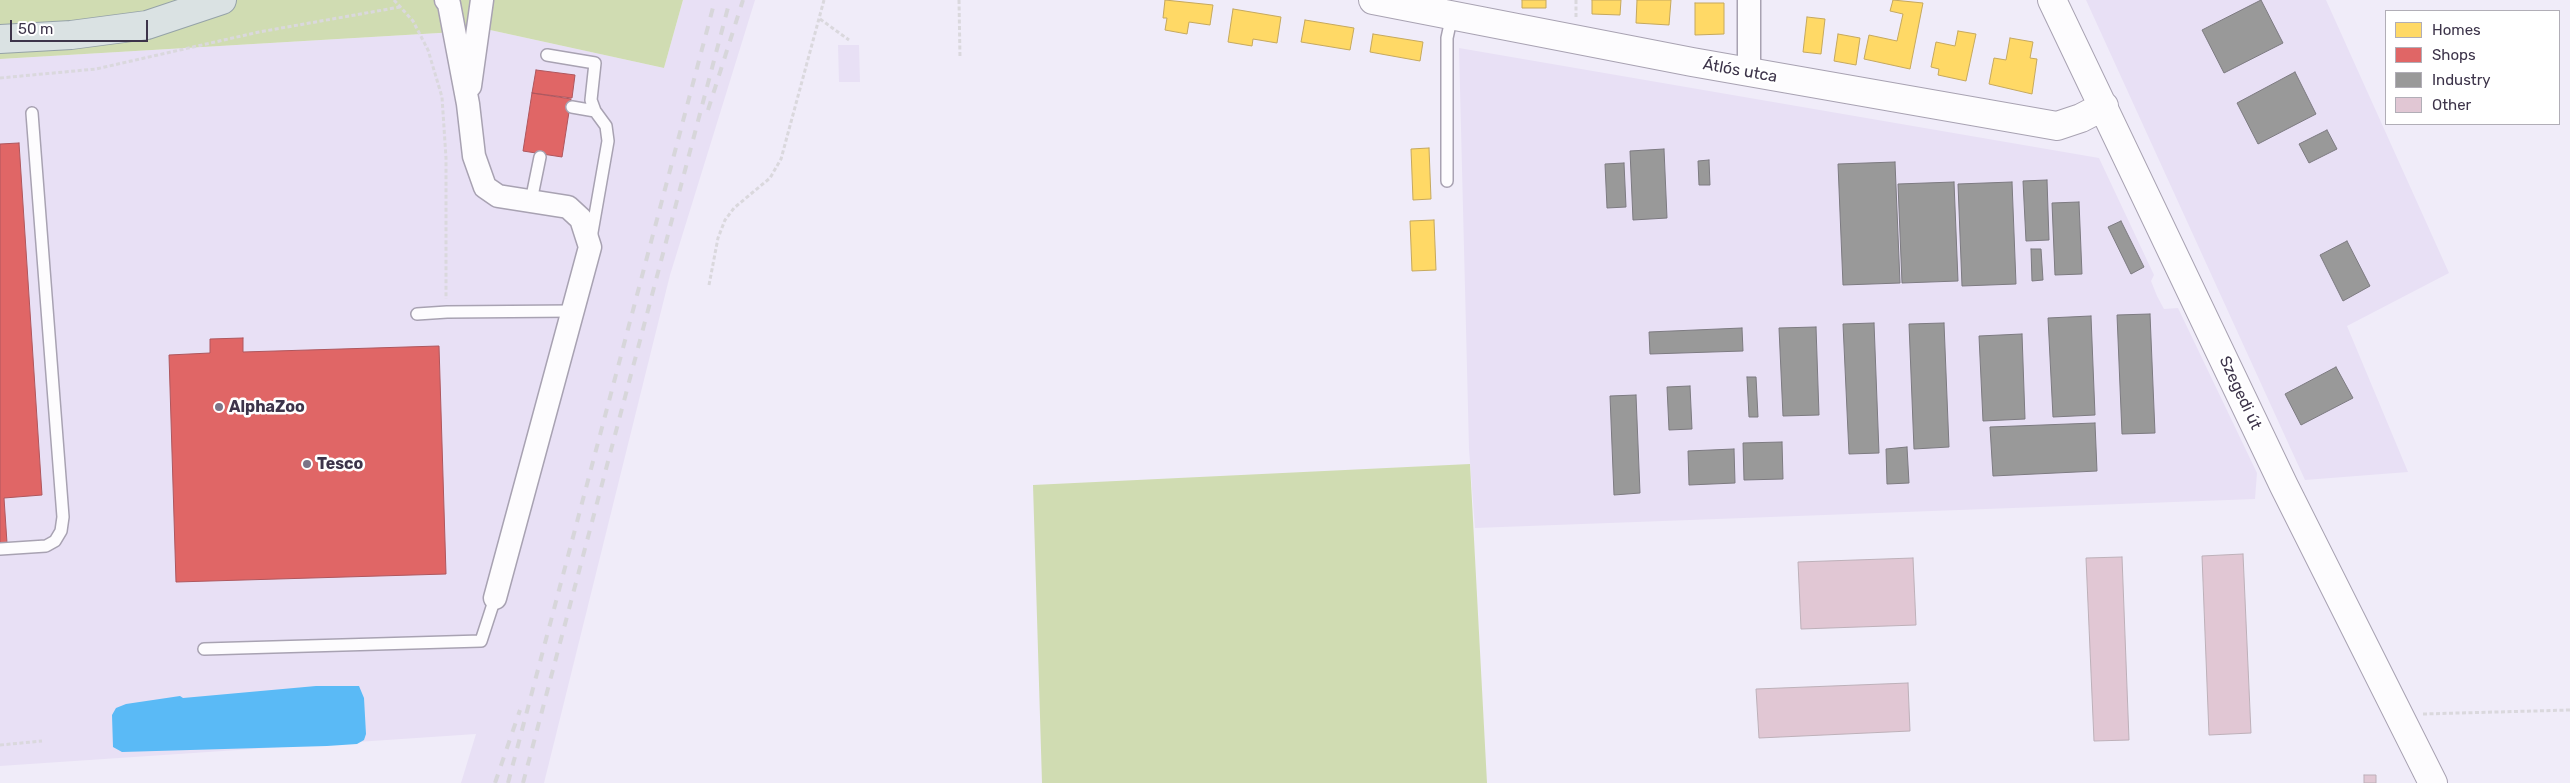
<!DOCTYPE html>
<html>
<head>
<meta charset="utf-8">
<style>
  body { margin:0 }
  #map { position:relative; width:2570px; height:783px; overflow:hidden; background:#f0ecf9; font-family:Rubik,sans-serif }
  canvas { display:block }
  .legend { position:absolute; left:2385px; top:10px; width:175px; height:115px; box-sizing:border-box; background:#fff; border:1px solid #b1aeb7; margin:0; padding:6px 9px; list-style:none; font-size:15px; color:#3d344a }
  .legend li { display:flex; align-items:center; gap:10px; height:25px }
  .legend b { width:25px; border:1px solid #b1aeb7 }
  .scale { position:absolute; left:10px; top:20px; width:138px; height:22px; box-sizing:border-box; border:2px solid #3d344a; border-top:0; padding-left:6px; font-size:15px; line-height:18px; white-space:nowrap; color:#3d344a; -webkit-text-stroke:4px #fff; paint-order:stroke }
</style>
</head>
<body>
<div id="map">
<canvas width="2570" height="783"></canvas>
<ul class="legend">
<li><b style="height:14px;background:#ffd966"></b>Homes</li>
<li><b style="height:14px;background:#e06666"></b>Shops</li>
<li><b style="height:14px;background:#999"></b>Industry</li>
<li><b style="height:14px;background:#e1c7d4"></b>Other</li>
</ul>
<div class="scale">50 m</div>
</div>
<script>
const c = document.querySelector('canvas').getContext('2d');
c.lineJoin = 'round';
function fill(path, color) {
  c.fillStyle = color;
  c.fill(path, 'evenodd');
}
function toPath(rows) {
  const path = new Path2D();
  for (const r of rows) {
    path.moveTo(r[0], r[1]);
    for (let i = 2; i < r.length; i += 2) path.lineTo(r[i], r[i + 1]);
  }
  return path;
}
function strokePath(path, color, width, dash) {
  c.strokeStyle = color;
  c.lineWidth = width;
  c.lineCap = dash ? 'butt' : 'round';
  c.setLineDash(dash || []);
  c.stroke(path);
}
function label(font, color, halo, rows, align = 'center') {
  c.font = font + ' Rubik,sans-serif';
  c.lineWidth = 5;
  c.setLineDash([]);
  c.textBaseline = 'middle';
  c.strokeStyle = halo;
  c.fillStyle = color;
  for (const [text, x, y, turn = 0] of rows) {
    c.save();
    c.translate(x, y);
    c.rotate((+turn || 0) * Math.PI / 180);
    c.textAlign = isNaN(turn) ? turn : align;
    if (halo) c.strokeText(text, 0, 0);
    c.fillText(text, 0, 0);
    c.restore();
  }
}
const built = toPath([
  [683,0,755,0,670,275,544,783,461,783,476,734,0,766,0,59,490,30,664,68],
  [2086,0,2326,0,2449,273,2347,326,2408,472,2305,480],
  [838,45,859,45,860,82,839,82],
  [1459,48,2099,158,2154,275,2151,281,2157,296,2164,309,2178,308,2257,473,2255,499,1475,528,1469,449]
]);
const green = toPath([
  [0,0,683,0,664,68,490,30,0,59],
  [1470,464,1487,783,1042,783,1033,485]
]);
const water = toPath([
  [316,686,359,686,364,698,366,734,364,740,357,744,327,746,122,752,113,747,112,715,116,708,126,704,180,696,183,698]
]);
const homes = toPath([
  [1165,0,1213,5,1210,25,1189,22,1187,34,1165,30,1167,18,1163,18,1165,0],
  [1522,0,1546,0,1546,8,1522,8,1522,0],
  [1592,0,1621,0,1620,15,1592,14,1592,0],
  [1637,0,1671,0,1669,25,1636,23,1637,0],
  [1893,0,1923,3,1910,69,1864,59,1869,35,1897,41,1903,14,1890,11,1893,0],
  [1695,3,1724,3,1724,34,1695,35,1695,3],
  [1233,9,1281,17,1277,43,1253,39,1252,46,1228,42,1233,9],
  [1807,17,1825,19,1821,54,1803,52,1807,17],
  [1305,20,1354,28,1350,50,1301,42,1305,20],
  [1958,31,1976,34,1966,81,1938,75,1939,69,1931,67,1936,42,1955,46,1958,31],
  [1373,34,1423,42,1420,61,1370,52,1373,34],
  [1838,34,1860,38,1856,65,1834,61,1838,34],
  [2010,38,2033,42,2030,58,2037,59,2032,94,1989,84,1994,58,2006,60,2010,38],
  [1429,148,1431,199,1413,200,1411,149,1429,148],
  [1434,220,1436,270,1412,271,1410,221,1434,220]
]);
const shops = toPath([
  [536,70,575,75,572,98,532,93,536,70],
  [532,93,571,99,562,157,523,151,532,93],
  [19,143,42,495,4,498,7,543,0,543,0,144,19,143],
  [243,338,243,352,439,346,446,574,176,582,169,355,210,353,210,339,243,338]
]);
const industry = toPath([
  [2261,0,2283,43,2224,73,2202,30,2261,0],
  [2295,72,2316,114,2258,144,2237,103,2295,72],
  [2327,130,2337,149,2309,163,2299,144,2327,130],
  [1664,149,1667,218,1633,220,1630,151,1664,149],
  [1709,160,1710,185,1699,185,1698,161,1709,160],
  [1895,162,1900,283,1843,285,1838,164,1895,162],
  [1624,163,1626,207,1607,208,1605,164,1624,163],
  [2047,180,2049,240,2026,241,2023,181,2047,180],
  [1954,182,1958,281,1902,283,1898,184,1954,182],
  [2012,182,2016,284,1962,286,1958,184,2012,182],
  [2079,202,2082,274,2055,275,2052,203,2079,202],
  [2121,221,2144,267,2131,274,2108,227,2121,221],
  [2347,241,2370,286,2343,301,2320,255,2347,241],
  [2031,249,2041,249,2043,280,2032,281,2031,249],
  [2150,314,2155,433,2122,434,2117,315,2150,314],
  [2091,316,2095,415,2053,417,2048,318,2091,316],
  [1874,323,1879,453,1849,454,1843,324,1874,323],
  [1944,323,1949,447,1914,449,1909,324,1944,323],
  [1816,327,1819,415,1783,416,1779,328,1816,327],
  [1742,328,1743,351,1650,354,1649,332,1742,328],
  [2022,334,2025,419,1983,421,1979,336,2022,334],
  [2336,367,2353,398,2301,425,2285,394,2336,367],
  [1747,377,1756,377,1758,417,1749,417,1747,377],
  [1690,386,1692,429,1669,430,1667,387,1690,386],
  [1636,395,1640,493,1614,495,1610,396,1636,395],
  [2095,423,2097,471,1993,476,1990,427,2095,423],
  [1782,442,1783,479,1744,480,1743,443,1782,442],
  [1907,447,1909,483,1887,484,1886,449,1907,447],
  [1734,449,1735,483,1689,485,1688,451,1734,449]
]);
const building = toPath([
  [2243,554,2251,733,2209,735,2202,556,2243,554],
  [2122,557,2129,740,2094,741,2086,558,2122,557],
  [1913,558,1916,625,1801,629,1798,562,1913,558],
  [1908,683,1910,731,1759,738,1756,689,1908,683],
  [2364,775,2376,775,2376,783,2364,783,2364,775]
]);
const path = toPath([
  [394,0,413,21,428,50,442,97,446,158,446,299],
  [959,0,960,58],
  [1576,17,1576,0],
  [820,19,849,40],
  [0,78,96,69,259,32,400,7],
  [709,285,718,238,725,220,734,208,770,178,781,159,824,0],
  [2423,714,2570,710],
  [0,745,42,741]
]);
const lane = toPath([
  [547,55,595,63,591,100,595,111,606,126,608,141,591,238],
  [572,107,595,111],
  [1447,181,1447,38,1452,15],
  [531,201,540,157],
  [417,314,447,312,574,311],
  [0,549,46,546,55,541,61,531,63,517,32,113],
  [204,649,481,641,495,598]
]);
const street = toPath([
  [446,0,449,4,468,104,474,156,485,187,498,196,568,207,581,219,590,247,495,598],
  [1749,0,1749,73],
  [470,86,482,0]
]);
const secondary = toPath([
  [1373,0,1692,62,2057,126,2081,118,2104,106],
  [2052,0,2284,486,2433,783]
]);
const primary = toPath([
  [0,39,71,35,147,25,222,0]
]);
const rail = toPath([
  [708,110,743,0],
  [495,783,520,710],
  [508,783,715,0],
  [523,783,730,0]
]);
const markers = [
  [219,407,5,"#7c7487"],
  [307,464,5,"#7c7487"]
];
const streetNames = [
  ["Átlós utca",1740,71,10],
  ["Szegedi út",2240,393,65]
];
const poiNames = [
  ["AlphaZoo",229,407],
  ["Tesco",317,464]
];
fill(built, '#e8e0f5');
fill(green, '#d0dcb2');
fill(water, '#5abaf6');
fill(homes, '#ffd966');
strokePath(homes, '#c5a85e', 1);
fill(shops, '#e06666');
strokePath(shops, '#af575e', 1);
fill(industry, '#999');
strokePath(industry, '#7d7b81', 1);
fill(building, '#e1c7d4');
strokePath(building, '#bdb0b9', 1);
strokePath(lane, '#a8a2b2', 14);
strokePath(street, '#a8a2b2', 25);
strokePath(secondary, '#a8a2b2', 30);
strokePath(primary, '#95a2a8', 30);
strokePath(path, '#dad8dd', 3, [4, 2.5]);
strokePath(lane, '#fdfcfe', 11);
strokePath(street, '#fdfcfe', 22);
strokePath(secondary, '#fdfcfe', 28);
strokePath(primary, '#dae2e3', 28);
strokePath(rail, '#d7d6da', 4, [9, 9]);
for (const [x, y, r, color] of markers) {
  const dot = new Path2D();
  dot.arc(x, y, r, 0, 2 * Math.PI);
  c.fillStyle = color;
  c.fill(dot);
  strokePath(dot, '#fff', 2);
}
label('16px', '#3d344a', '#fff', streetNames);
label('bold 16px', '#3d344a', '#fff', poiNames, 'left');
</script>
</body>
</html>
